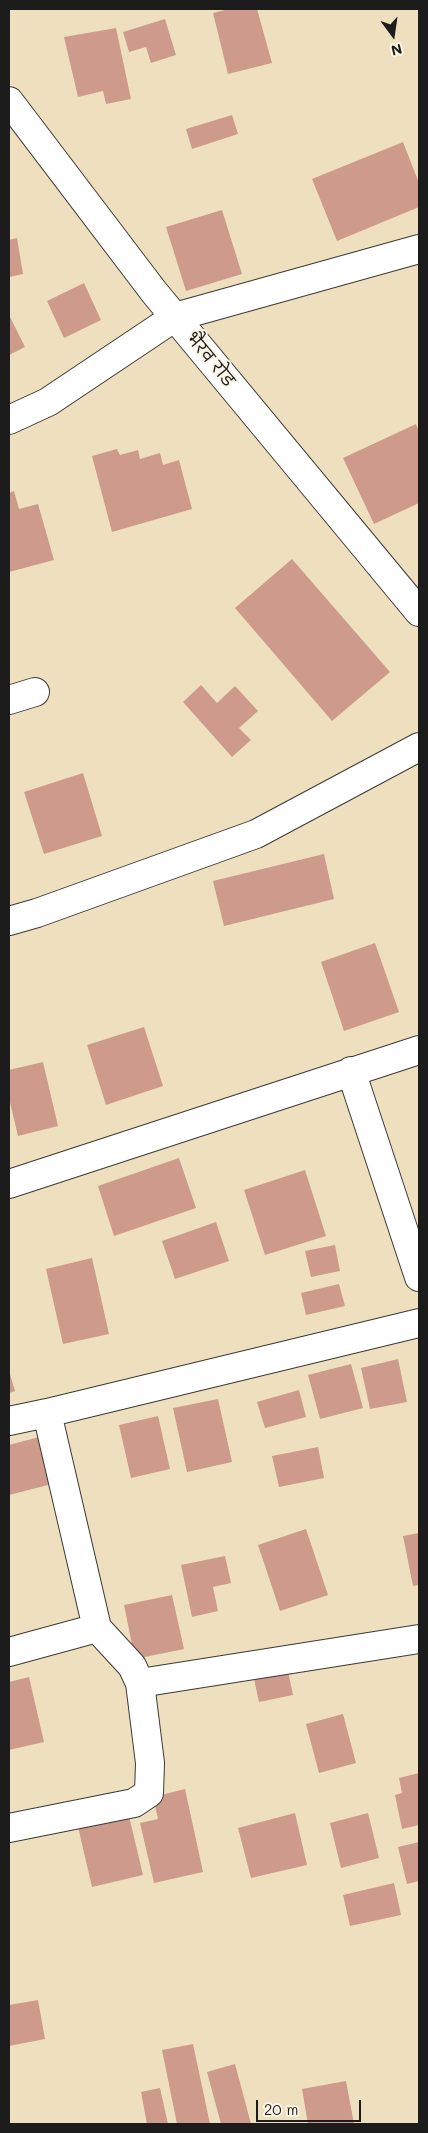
<!DOCTYPE html>
<html>
<head>
<meta charset="utf-8">
<style>
  body { margin:0 }
  #map { position:relative; width:428px; height:2133px; overflow:hidden; background:#eee0bf; font-family:Mali,sans-serif }
  canvas { display:block }
  .frame { position:absolute; inset:0; border:10px solid #1c1c1c; pointer-events:none }
  .north { position:absolute; left:368px; top:10px; width:50px; height:50px; -webkit-text-stroke:4px #fcf5e5; paint-order:stroke; rotate:166deg; font-size:14px; font-weight:700; line-height:20px; text-align:center; color:#1c1c1c }
  .north::after { content:''; display:block; margin:auto; width:18px; height:22px; background:#1c1c1c; clip-path:polygon(50% 0,100% 100%,50% 72%,0 100%) }
  .scale { position:absolute; left:256px; top:2100px; width:105px; height:22px; box-sizing:border-box; border:2px solid #1c1c1c; border-top:0; padding-left:6px; font-size:15px; line-height:18px; white-space:nowrap; color:#1c1c1c; -webkit-text-stroke:4px #fcf5e5; paint-order:stroke }
</style>
</head>
<body>
<div id="map">
<canvas width="428" height="2133"></canvas>
<div class="frame"></div>
<div class="north">N</div>
<div class="scale">20 m</div>
</div>
<script>
const c = document.querySelector('canvas').getContext('2d');
c.lineJoin = 'round';
function fill(path, color) {
  c.fillStyle = color;
  c.fill(path, 'evenodd');
}
function toPath(rows) {
  const path = new Path2D();
  for (const r of rows) {
    path.moveTo(r[0], r[1]);
    for (let i = 2; i < r.length; i += 2) path.lineTo(r[i], r[i + 1]);
  }
  return path;
}
function strokePath(path, color, width, dash) {
  c.strokeStyle = color;
  c.lineWidth = width;
  c.lineCap = dash ? 'butt' : 'round';
  c.setLineDash(dash || []);
  c.stroke(path);
}
function label(font, color, halo, rows, align = 'center') {
  c.font = font + ' Mali,"Playpen Sans Deva",sans-serif';
  c.lineWidth = 4;
  c.setLineDash([]);
  c.textBaseline = 'middle';
  c.strokeStyle = halo;
  c.fillStyle = color;
  for (const [text, x, y, turn = 0] of rows) {
    c.save();
    c.translate(x, y);
    c.rotate((+turn || 0) * Math.PI / 180);
    c.textAlign = isNaN(turn) ? turn : align;
    if (halo) c.strokeText(text, 0, 0);
    c.fillText(text, 0, 0);
    c.restore();
  }
}
const building = toPath([
  [229,9,257,9,272,63,228,74,213,13],
  [165,19,176,55,151,63,146,47,129,52,123,32],
  [116,28,131,99,106,104,103,91,78,97,64,37],
  [232,115,238,134,192,149,186,129],
  [403,142,419,183,419,207,337,241,312,179],
  [222,210,242,274,186,291,166,227],
  [17,238,23,274,9,277,9,240],
  [84,283,101,320,64,338,47,301],
  [9,315,25,347,9,355],
  [416,424,419,432,419,503,374,524,343,458],
  [117,449,120,455,138,450,140,459,160,453,163,465,179,460,192,509,112,532,92,456],
  [14,491,19,509,38,504,54,560,9,572,9,493],
  [292,559,390,672,332,721,235,608],
  [201,685,217,703,235,686,258,711,239,728,251,740,232,757,183,702],
  [83,773,102,836,44,854,24,792],
  [324,854,334,899,224,926,213,881],
  [375,943,399,1012,344,1031,321,962],
  [144,1027,163,1086,106,1105,87,1045],
  [43,1062,58,1126,18,1136,9,1098,9,1070],
  [179,1158,196,1208,114,1236,98,1186],
  [305,1170,326,1236,265,1255,244,1190],
  [216,1222,229,1261,175,1279,162,1241],
  [335,1245,340,1271,311,1277,305,1251],
  [92,1258,109,1334,63,1344,46,1269],
  [339,1284,345,1306,306,1315,301,1293],
  [398,1359,407,1402,370,1409,361,1368],
  [351,1364,363,1408,320,1419,308,1375],
  [9,1371,15,1391,9,1393],
  [299,1390,306,1417,265,1428,257,1402],
  [218,1399,232,1462,187,1472,173,1408],
  [158,1416,170,1469,131,1478,119,1425],
  [39,1437,52,1484,9,1495,9,1445],
  [318,1447,324,1478,279,1487,272,1456],
  [306,1529,328,1595,280,1611,258,1545],
  [419,1533,419,1585,413,1586,403,1536],
  [225,1556,231,1583,213,1587,218,1611,192,1617,181,1565],
  [172,1595,184,1649,135,1659,124,1605],
  [288,1671,293,1695,259,1702,254,1679],
  [29,1677,44,1742,9,1750,9,1682],
  [343,1714,356,1763,319,1773,306,1724],
  [419,1773,419,1825,402,1829,395,1795,402,1793,399,1778],
  [185,1789,203,1872,154,1883,140,1823,158,1819,153,1797],
  [295,1813,307,1865,251,1878,238,1828],
  [368,1813,379,1858,341,1868,330,1823],
  [129,1816,143,1875,92,1887,78,1827],
  [419,1842,419,1881,407,1884,398,1847],
  [394,1883,401,1915,350,1926,343,1895],
  [38,2000,45,2039,9,2046,9,2005],
  [193,2044,210,2124,177,2124,162,2050],
  [235,2064,251,2124,221,2124,207,2072],
  [346,2081,354,2124,308,2124,302,2089],
  [160,2088,168,2124,147,2124,141,2092]
]);
const minor = toPath([
  [9,420,48,402,175,317,419,249],
  [9,700,35,692],
  [9,921,37,913,256,834,419,747],
  [351,1071,419,1277],
  [9,1184,419,1050],
  [47,1413,97,1628],
  [9,1421,47,1413,419,1323],
  [9,1652,97,1628,132,1666,140,1683],
  [9,1828,134,1803,149,1793,150,1763,140,1683,419,1639]
]);
const secondary = toPath([
  [9,101,154,292,419,612]
]);
const streetNames = [
  ["भैरव रोड",210,360,50]
];
fill(building, '#cd9a8c');
strokePath(minor, '#3c3934', 30);
strokePath(secondary, '#3c3934', 30);
strokePath(minor, '#fff', 28);
strokePath(secondary, '#fff', 28);
label('16px', '#1c1c1c', '#fcf5e5', streetNames);
</script>
</body>
</html>
